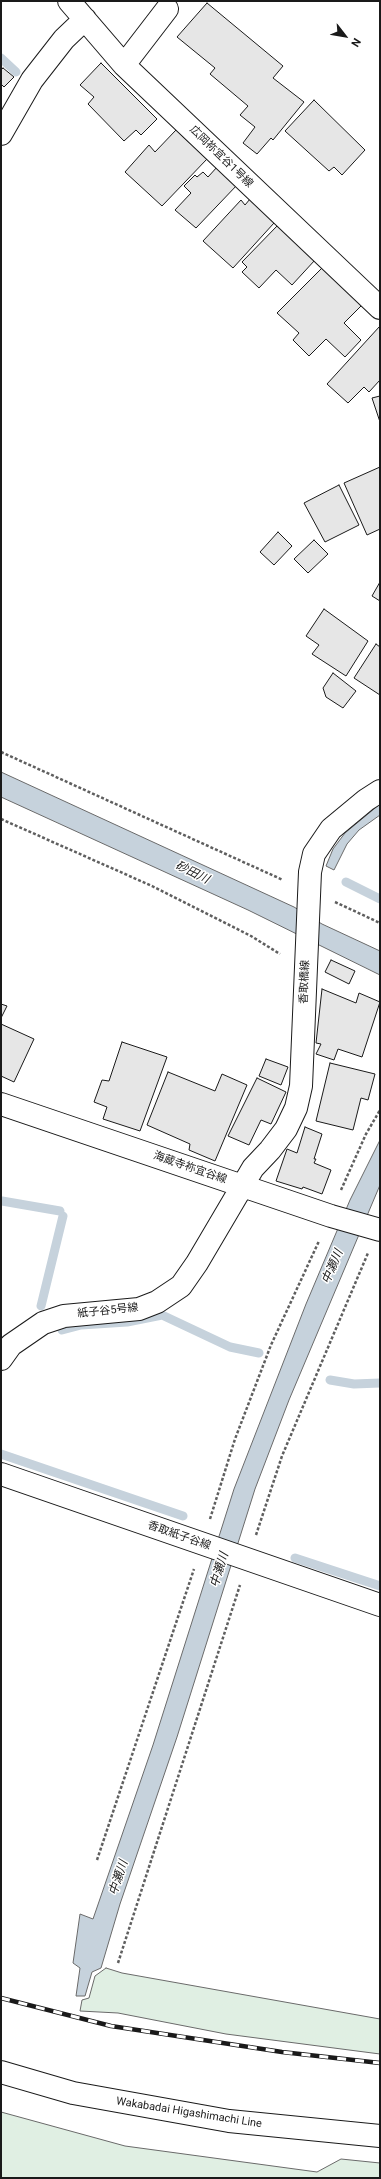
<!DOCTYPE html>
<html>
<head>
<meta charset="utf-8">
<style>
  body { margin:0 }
  #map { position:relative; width:381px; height:2179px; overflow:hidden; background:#fff; font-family:Roboto,sans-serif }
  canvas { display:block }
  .frame { position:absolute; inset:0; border:2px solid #1a1a1a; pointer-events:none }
  .north { position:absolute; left:325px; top:16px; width:40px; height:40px; -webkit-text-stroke:3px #fff; paint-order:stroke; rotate:121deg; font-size:11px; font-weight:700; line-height:16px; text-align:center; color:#1a1a1a }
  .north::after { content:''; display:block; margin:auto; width:14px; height:18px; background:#1a1a1a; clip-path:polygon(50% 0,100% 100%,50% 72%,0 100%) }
</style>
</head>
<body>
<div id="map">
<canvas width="381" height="2179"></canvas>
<div class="frame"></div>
<div class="north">N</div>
</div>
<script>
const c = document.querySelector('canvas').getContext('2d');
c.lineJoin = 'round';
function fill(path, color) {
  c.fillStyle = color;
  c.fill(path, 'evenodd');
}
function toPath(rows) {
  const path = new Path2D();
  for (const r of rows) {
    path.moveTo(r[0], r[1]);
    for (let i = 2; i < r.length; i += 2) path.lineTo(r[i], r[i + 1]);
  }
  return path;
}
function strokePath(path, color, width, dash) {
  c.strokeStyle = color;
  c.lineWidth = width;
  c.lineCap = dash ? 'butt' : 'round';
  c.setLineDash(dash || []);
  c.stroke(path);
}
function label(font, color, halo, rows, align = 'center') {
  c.font = font + ' Roboto,"Noto Sans JP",sans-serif';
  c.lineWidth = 3;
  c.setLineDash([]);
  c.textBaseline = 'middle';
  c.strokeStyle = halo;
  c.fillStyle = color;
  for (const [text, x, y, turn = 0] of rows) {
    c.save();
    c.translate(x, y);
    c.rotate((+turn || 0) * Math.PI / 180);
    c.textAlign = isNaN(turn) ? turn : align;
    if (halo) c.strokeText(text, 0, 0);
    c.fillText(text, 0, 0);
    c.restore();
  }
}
const green = toPath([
  [106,1968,122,1973,380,2019,380,2054,226,2034,118,2013,80,2011,82,2000,89,1998,95,1976,106,1968],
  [1,2112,125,2146,317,2172,341,2159,380,2163,380,2178,1,2178,1,2112]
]);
const water = toPath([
  [1,772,294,907,322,924,380,951,380,975,248,910,1,797,1,772],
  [380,804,380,815,359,830,347,844,334,870,326,866,333,849,345,833,380,804],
  [380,1140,380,1185,289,1400,255,1489,177,1737,120,1904,101,1968,92,1972,85,1996,76,1996,80,1968,73,1963,80,1914,93,1919,153,1745,234,1489,306,1304,350,1200,380,1140]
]);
const stream = toPath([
  [1,58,16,72],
  [346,882,380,899],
  [2,1201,60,1211],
  [41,1306,63,1216],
  [62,1330,81,1325,127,1322,162,1315,230,1347,259,1353],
  [330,1380,354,1384,380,1383],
  [1,1454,183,1516],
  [295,1558,380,1586]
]);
const building = toPath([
  [207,3,283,66,273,78,304,102,273,140,271,138,257,154,243,143,255,127,240,115,248,106,210,74,215,68,177,37,207,3],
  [101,63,157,119,141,135,136,130,124,141,88,104,94,97,80,85,101,63],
  [3,68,14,77,4,87,1,84,1,70,3,68],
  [314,100,365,150,342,175,334,167,329,171,285,131,314,100],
  [176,130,207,159,162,206,125,172,149,145,155,152,176,130],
  [218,166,238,184,196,228,175,210,191,193,184,186,195,175,197,177,203,172,208,177,218,166],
  [250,199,274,223,233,268,203,241,241,200,245,205,250,199],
  [279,224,315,260,292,285,276,270,259,288,242,272,247,267,242,262,279,224],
  [325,265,363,304,344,323,361,340,345,357,326,339,309,356,293,340,299,333,277,313,325,265],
  [380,326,380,380,369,392,364,387,348,403,327,384,380,326],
  [380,396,380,422,372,398,380,396],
  [380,467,380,529,367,535,344,483,380,467],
  [339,485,359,525,325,542,304,503,339,485],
  [278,532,292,546,274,565,260,552,278,532],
  [314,540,328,554,308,573,294,559,314,540],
  [380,582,380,601,372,596,380,582],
  [324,609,368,641,346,676,312,654,319,645,306,636,324,609],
  [376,644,380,647,380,695,354,678,376,644],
  [333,673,356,691,343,708,326,697,323,688,333,673],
  [331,960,355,971,349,984,325,972,331,960],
  [322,989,356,1003,359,993,380,1002,362,1057,338,1049,334,1060,316,1054,321,1044,316,1043,322,989],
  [1,1004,7,1006,1,1018,1,1004],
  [1,1024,34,1039,14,1082,1,1076,1,1024],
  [122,1042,167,1057,140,1131,103,1119,107,1107,94,1102,102,1080,109,1081,122,1042],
  [266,1059,288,1067,281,1085,259,1076,266,1059],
  [330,1063,375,1074,368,1100,361,1098,353,1130,316,1121,330,1063],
  [168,1072,215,1091,222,1074,247,1085,215,1161,189,1150,190,1144,147,1125,168,1072],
  [257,1078,286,1092,271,1124,261,1120,249,1145,228,1136,257,1078],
  [305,1127,322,1134,314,1159,316,1159,314,1163,331,1170,322,1194,303,1187,302,1189,276,1181,287,1149,297,1153,305,1127]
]);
const path = toPath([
  [1,752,283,880],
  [1,819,152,886,251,936,280,954],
  [335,902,380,923],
  [341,1190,366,1134,380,1110],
  [210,1519,235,1439,271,1345,319,1241],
  [256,1535,282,1456,368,1253],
  [97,1860,194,1569],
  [118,1963,240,1585]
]);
const street = toPath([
  [69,1,124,65,380,308],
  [124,65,167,9],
  [1,134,32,80,64,39,85,19],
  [1,1104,331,1216,380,1230],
  [1,1359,11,1345,43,1323,64,1316,139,1309,157,1302,181,1286,197,1263,253,1168,270,1150,286,1129,296,1108,301,1086,310,872,314,854,331,829,366,800,380,791],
  [1,1474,380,1605]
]);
const secondary = toPath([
  [1,2072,73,2093,229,2121,380,2136]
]);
const rail = toPath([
  [1,1998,111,2026,282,2052,380,2063]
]);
const streetNames = [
  ["広岡祢宜谷1号線",221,157,44],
  ["香取橋線",305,982,-88],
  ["海蔵寺祢宜谷線",190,1168,19],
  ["紙子谷5号線",108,1311,-6],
  ["香取紙子谷線",179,1536,19],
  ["Wakabadai Higashimachi Line",189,2113,9]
];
const waterNames = [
  ["砂田川",192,873,26],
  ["中瀬川",333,1267,-67],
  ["中瀬川",220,1570,-73],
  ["中瀬川",119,1878,-72]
];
fill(green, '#e0efe3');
strokePath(green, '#6a6a6a', 1);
fill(water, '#c6d2dc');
strokePath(water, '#6a6a6a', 1);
strokePath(stream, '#c6d2dc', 9);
fill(building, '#e6e6e6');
strokePath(building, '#1a1a1a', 1);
strokePath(street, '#1a1a1a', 24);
strokePath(secondary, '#1a1a1a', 24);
strokePath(path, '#5f5f5f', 2.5, [3, 2]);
strokePath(street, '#fff', 22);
strokePath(secondary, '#fff', 22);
strokePath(rail, '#1a1a1a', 4.5);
strokePath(rail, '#fff', 3, [9]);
label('11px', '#1a1a1a', '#fff', streetNames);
label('italic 12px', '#1a1a1a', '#fff', waterNames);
</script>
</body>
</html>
